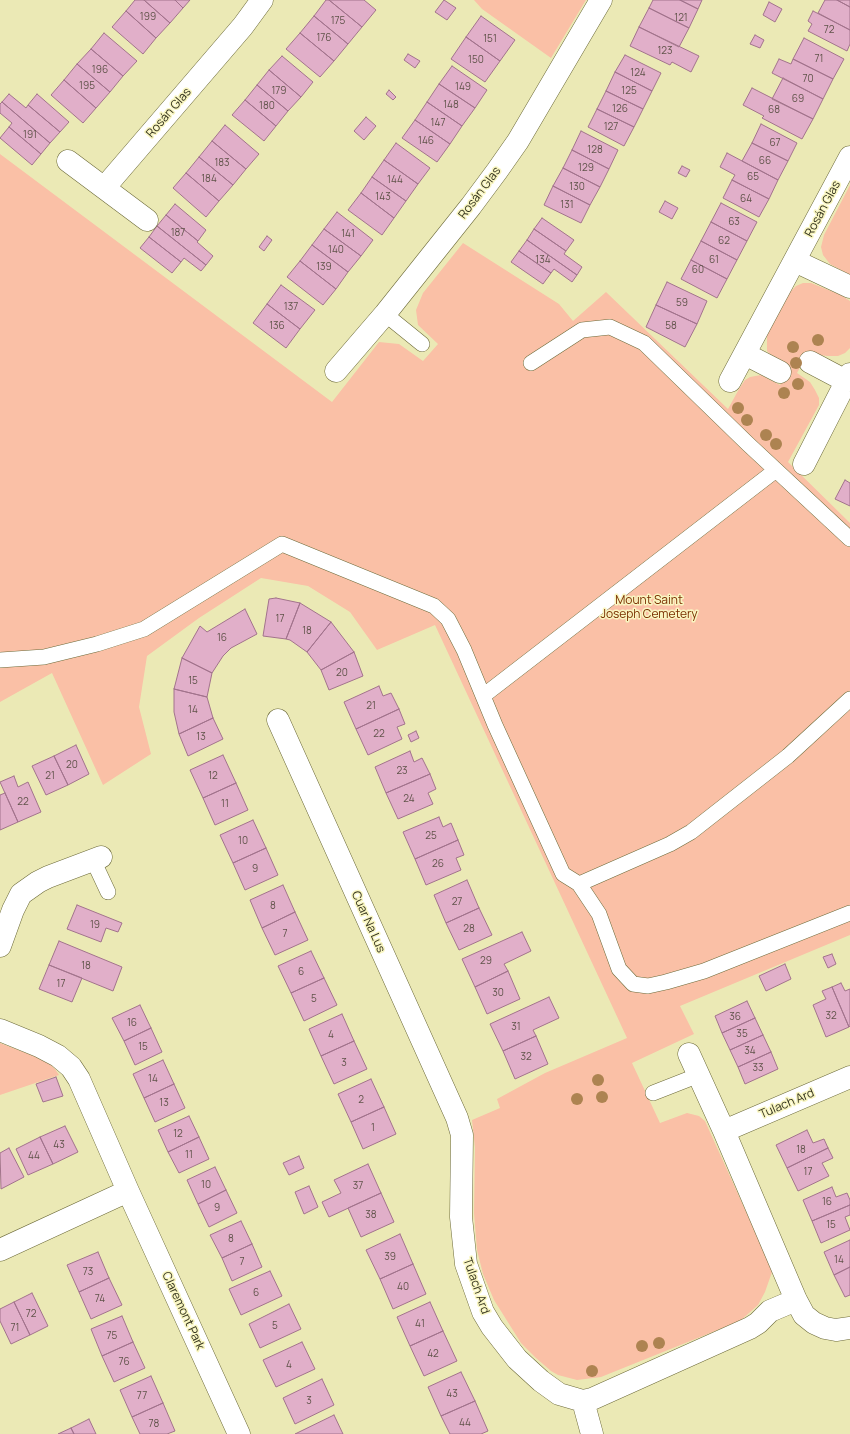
<!DOCTYPE html>
<html>
<head>
<meta charset="utf-8">
<style>
  body { margin:0 }
  canvas { display:block; background:#ebe9b5 }
</style>
</head>
<body>
<canvas width="850" height="1434"></canvas>
<script>
const c = document.querySelector('canvas').getContext('2d');
c.lineJoin = 'round';
function fill(path, color) {
  c.fillStyle = color;
  c.fill(path, 'evenodd');
}
function toPath(rows) {
  const path = new Path2D();
  for (const r of rows) {
    path.moveTo(r[0], r[1]);
    for (let i = 2; i < r.length; i += 2) path.lineTo(r[i], r[i + 1]);
  }
  return path;
}
function strokePath(path, color, width, dash) {
  c.strokeStyle = color;
  c.lineWidth = width;
  c.lineCap = dash ? 'butt' : 'round';
  c.setLineDash(dash || []);
  c.stroke(path);
}
function label(font, color, halo, rows, align = 'center') {
  c.font = font + ' Manrope,sans-serif';
  c.lineWidth = 3;
  c.setLineDash([]);
  c.textBaseline = 'middle';
  c.strokeStyle = halo;
  c.fillStyle = color;
  for (const [text, x, y, turn = 0] of rows) {
    c.save();
    c.translate(x, y);
    c.rotate((+turn || 0) * Math.PI / 180);
    c.textAlign = isNaN(turn) ? turn : align;
    if (halo) c.strokeText(text, 0, 0);
    c.fillText(text, 0, 0);
    c.restore();
  }
}
const green = toPath([
  [474,0,586,0,551,58,482,9],
  [0,154,332,402,379,342,399,344,423,361,438,344,418,325,416,310,423,293,463,243,559,304,573,321,606,292,728,409,739,389,745,380,750,377,761,375,780,385,790,368,771,355,767,351,767,332,790,292,796,286,803,283,811,283,841,295,850,301,850,348,845,353,838,356,827,356,808,353,797,373,810,382,815,390,819,398,819,405,788,462,850,523,850,935,680,1006,694,1034,632,1063,660,1123,687,1113,699,1116,705,1121,767,1258,772,1272,765,1292,758,1305,740,1321,601,1377,577,1380,558,1375,551,1371,536,1358,521,1343,494,1300,483,1274,477,1250,474,1213,475,1148,472,1120,500,1108,497,1099,545,1073,627,1038,435,625,377,650,350,612,308,586,261,578,199,618,147,656,139,707,151,754,103,785,52,673,0,702],
  [850,185,850,275,830,264,823,255,821,247,824,235],
  [0,1043,47,1061,55,1069,59,1075,0,1095]
]);
const building = toPath([
  [135,0,144,0,170,23,156,38,126,11,135,0],
  [144,0,175,0,183,8,170,23,144,0],
  [175,0,190,0,183,8,175,0],
  [326,0,329,0,362,27,348,44,314,16,326,0],
  [329,0,364,0,376,10,362,27,329,0],
  [444,0,456,8,447,20,435,12,444,0],
  [653,0,680,0,698,9,689,28,649,8,653,0],
  [680,0,702,0,698,9,680,0],
  [825,0,837,0,850,7,850,30,818,13,825,0],
  [837,0,850,0,850,7,837,0],
  [769,2,782,9,775,22,763,15,769,2],
  [649,8,689,28,679,47,639,27,649,8],
  [126,11,156,38,143,54,112,27,126,11],
  [813,11,850,30,850,44,847,51,808,31,812,24,808,21,813,11],
  [314,16,348,44,334,61,300,33,314,16],
  [481,16,515,40,500,61,466,37,481,16],
  [639,27,699,56,691,72,672,62,670,65,630,46,639,27],
  [104,33,137,61,123,76,91,49,104,33],
  [300,33,334,61,320,77,286,49,300,33],
  [755,35,764,40,760,48,750,44,755,35],
  [466,37,500,61,485,82,451,59,466,37],
  [804,38,844,59,833,79,793,59,804,38],
  [91,49,123,76,110,92,77,64,91,49],
  [408,54,420,61,415,68,404,60,408,54],
  [625,55,661,73,652,91,615,72,625,55],
  [282,56,313,82,301,97,269,70,282,56],
  [779,59,791,64,793,59,833,79,823,99,772,73,779,59],
  [77,64,110,92,96,108,64,80,77,64],
  [452,66,487,90,475,108,439,84,452,66],
  [269,70,301,97,288,111,257,85,269,70],
  [615,72,652,91,643,109,606,91,615,72],
  [783,78,823,99,813,119,772,99,783,78],
  [64,80,96,108,83,123,51,95,64,80],
  [439,84,475,108,462,126,427,102,439,84],
  [257,85,288,111,276,126,245,100,257,85],
  [752,88,813,119,802,139,762,118,764,116,743,105,752,88],
  [389,90,396,97,393,100,386,94,389,90],
  [606,91,643,109,634,127,597,109,606,91],
  [9,94,26,108,28,105,60,132,50,143,2,102,9,94],
  [37,94,69,122,60,132,28,105,37,94],
  [245,100,276,126,264,141,232,115,245,100],
  [2,102,50,143,41,154,9,127,12,123,0,113,0,104,2,102],
  [427,102,462,126,450,144,415,120,427,102],
  [597,109,634,127,624,146,588,127,597,109],
  [366,117,376,126,364,140,354,131,366,117],
  [415,120,450,144,437,162,402,138,415,120],
  [761,124,797,143,788,161,752,143,761,124],
  [225,125,259,154,246,169,212,141,225,125],
  [9,127,41,154,32,165,0,138,9,127],
  [581,131,618,150,609,169,572,150,581,131],
  [212,141,246,169,233,185,199,157,212,141],
  [396,143,430,168,418,184,384,160,396,143],
  [752,143,788,161,778,180,742,161,752,143],
  [572,150,609,169,600,187,563,168,572,150],
  [727,153,778,180,769,199,732,180,735,175,720,167,727,153],
  [199,157,233,185,219,201,186,173,199,157],
  [384,160,418,184,406,201,372,177,384,160],
  [682,166,690,170,686,177,678,173,682,166],
  [563,168,600,187,590,205,553,186,563,168],
  [186,173,219,201,206,217,173,188,186,173],
  [372,177,406,201,394,218,361,193,372,177],
  [732,180,769,199,759,217,723,198,732,180],
  [553,186,590,205,581,223,544,205,553,186],
  [361,193,394,218,382,235,348,210,361,193],
  [665,201,678,208,672,219,659,212,665,201],
  [721,203,757,222,747,241,711,222,721,203],
  [175,204,206,230,198,241,166,215,175,204],
  [337,212,373,240,361,256,324,229,337,212],
  [166,215,198,241,197,242,213,256,206,265,157,226,166,215],
  [542,218,574,240,566,251,534,229,542,218],
  [711,222,747,241,737,260,701,241,711,222],
  [157,226,206,265,201,271,184,258,181,262,149,237,157,226],
  [324,229,361,256,348,272,312,245,324,229],
  [534,229,566,251,564,254,582,267,577,275,527,240,534,229],
  [267,236,272,240,264,251,259,247,267,236],
  [149,237,181,262,172,273,140,248,149,237],
  [527,240,577,275,572,282,554,269,551,273,519,251,527,240],
  [701,241,737,260,727,279,691,260,701,241],
  [312,245,348,272,336,289,300,261,312,245],
  [519,251,551,273,543,284,511,262,519,251],
  [691,260,727,279,717,298,681,279,691,260],
  [300,261,336,289,323,305,287,277,300,261],
  [667,282,707,301,697,324,656,305,667,282],
  [281,285,315,310,300,329,267,304,281,285],
  [267,304,300,329,286,348,253,323,267,304],
  [656,305,697,324,685,347,646,327,656,305],
  [845,480,850,483,850,506,835,499,845,480],
  [276,598,300,603,286,639,263,636,269,599,276,598],
  [300,603,331,622,307,652,290,640,286,639,300,603],
  [245,609,257,634,231,648,223,656,212,673,182,658,200,626,207,632,245,609],
  [331,622,354,652,321,670,307,652,331,622],
  [354,652,363,676,329,690,321,670,354,652],
  [182,658,212,673,207,697,174,689,182,658],
  [379,686,383,696,391,693,399,709,356,729,344,702,379,686],
  [174,689,207,697,213,718,179,734,174,712,174,689],
  [399,709,405,724,397,727,402,739,368,755,356,729,399,709],
  [213,718,223,739,188,756,179,734,213,718],
  [416,731,419,738,411,742,408,735,416,731],
  [76,745,89,774,68,785,54,756,76,745],
  [410,751,414,762,422,758,430,774,386,793,375,767,410,751],
  [223,755,236,783,203,798,190,770,223,755],
  [54,756,68,785,46,795,32,766,54,756],
  [430,774,436,789,428,793,433,804,398,819,386,793,430,774],
  [14,776,18,787,28,782,41,812,18,822,0,782,14,776],
  [236,783,248,810,215,825,203,798,236,783],
  [5,793,18,822,0,830,0,795,5,793],
  [439,817,443,827,451,823,458,840,415,859,403,832,439,817],
  [253,820,266,848,233,863,220,835,253,820],
  [458,840,464,855,456,858,461,870,426,885,415,859,458,840],
  [266,848,278,875,245,890,233,863,266,848],
  [467,880,479,908,446,923,434,895,467,880],
  [283,885,295,912,262,928,250,900,283,885],
  [77,905,122,923,118,932,106,928,101,942,67,929,77,905],
  [479,908,492,935,459,950,446,923,479,908],
  [295,912,308,940,275,955,262,928,295,912],
  [522,932,531,951,504,964,508,971,475,987,462,959,522,932],
  [59,941,122,967,113,991,49,965,59,941],
  [311,951,324,978,291,993,278,966,311,951],
  [832,954,836,964,828,968,823,957,832,954],
  [785,964,791,979,766,991,759,976,785,964],
  [49,965,82,978,72,1002,39,989,49,965],
  [508,971,520,999,487,1014,475,987,508,971],
  [324,978,337,1005,304,1021,291,993,324,978],
  [841,983,845,991,850,989,850,1026,849,1027,832,987,841,983],
  [832,987,849,1027,826,1037,813,1005,826,999,822,991,832,987],
  [549,997,559,1018,533,1030,536,1036,503,1051,490,1024,549,997],
  [747,1001,755,1018,722,1033,715,1016,747,1001],
  [140,1005,151,1028,124,1041,112,1018,140,1005],
  [342,1014,354,1041,321,1056,309,1029,342,1014],
  [755,1018,763,1035,730,1050,722,1033,755,1018],
  [151,1028,162,1052,135,1065,124,1041,151,1028],
  [763,1035,771,1052,738,1067,730,1050,763,1035],
  [536,1036,548,1064,515,1079,503,1051,536,1036],
  [354,1041,367,1069,334,1084,321,1056,354,1041],
  [771,1052,778,1069,745,1084,738,1067,771,1052],
  [163,1060,174,1084,144,1098,133,1074,163,1060],
  [56,1077,63,1096,43,1102,36,1084,56,1077],
  [371,1079,384,1107,351,1122,338,1094,371,1079],
  [174,1084,185,1108,155,1122,144,1098,174,1084],
  [384,1107,396,1134,363,1149,351,1122,384,1107],
  [189,1116,199,1137,168,1152,158,1130,189,1116],
  [65,1126,78,1152,53,1164,40,1137,65,1126],
  [807,1130,813,1143,824,1139,828,1148,787,1168,776,1145,807,1130],
  [40,1137,53,1164,28,1175,16,1149,40,1137],
  [199,1137,209,1159,179,1173,168,1152,199,1137],
  [9,1148,24,1177,1,1189,0,1153,9,1148],
  [828,1148,833,1158,822,1163,829,1176,798,1191,787,1168,828,1148],
  [299,1156,304,1168,289,1175,283,1163,299,1156],
  [368,1164,381,1193,329,1217,322,1202,341,1193,334,1180,368,1164],
  [215,1167,226,1190,198,1204,187,1180,215,1167],
  [309,1186,318,1207,304,1214,295,1192,309,1186],
  [832,1187,836,1197,847,1193,850,1200,850,1205,812,1221,803,1200,832,1187],
  [226,1190,237,1213,209,1227,198,1204,226,1190],
  [381,1193,394,1222,361,1237,348,1208,381,1193],
  [850,1205,850,1215,845,1217,850,1230,821,1243,812,1221,850,1205],
  [241,1221,252,1244,222,1258,210,1235,241,1221],
  [400,1234,413,1264,380,1279,366,1250,400,1234],
  [850,1240,850,1267,834,1275,824,1252,850,1240],
  [252,1244,262,1267,232,1281,222,1258,252,1244],
  [98,1252,109,1278,79,1292,67,1265,98,1252],
  [413,1264,426,1294,393,1309,380,1279,413,1264],
  [850,1267,850,1295,845,1297,834,1275,850,1267],
  [270,1271,282,1296,241,1315,229,1289,270,1271],
  [109,1278,122,1305,91,1319,79,1292,109,1278],
  [32,1293,48,1326,30,1335,14,1302,32,1293],
  [14,1302,30,1335,11,1344,0,1321,0,1309,14,1302],
  [430,1302,443,1331,410,1346,397,1317,430,1302],
  [289,1304,301,1329,260,1348,249,1324,289,1304],
  [122,1316,133,1342,102,1356,91,1329,122,1316],
  [443,1331,457,1361,424,1376,410,1346,443,1331],
  [133,1342,145,1368,114,1382,102,1356,133,1342],
  [302,1342,315,1369,276,1387,263,1360,302,1342],
  [461,1372,475,1401,441,1416,428,1387,461,1372],
  [151,1376,163,1403,132,1417,120,1390,151,1376],
  [322,1379,334,1405,295,1424,283,1398,322,1379],
  [475,1401,488,1431,481,1434,450,1434,441,1416,475,1401],
  [163,1403,175,1431,167,1434,140,1434,132,1417,163,1403],
  [334,1415,343,1434,295,1434,334,1415],
  [89,1419,96,1434,74,1434,71,1428,89,1419],
  [71,1428,74,1434,58,1434,71,1428]
]);
const service = toPath([
  [385,314,422,344],
  [531,363,582,330,610,327,644,343,748,444,850,539],
  [0,660,44,657,97,644,144,629,282,544,434,606,448,619,464,650,495,725,563,874,579,884,670,844,691,832,788,756,850,699],
  [483,696,776,470],
  [93,860,108,892],
  [579,884,599,914,619,969,633,984,648,986,666,982,704,971,850,913],
  [653,1093,699,1075]
]);
const minor = toPath([
  [68,161,147,220],
  [104,188,243,26,262,0],
  [795,261,850,287],
  [745,354,780,372],
  [810,362,846,381],
  [336,371,385,314,471,206,497,171,518,141,601,0],
  [730,381,850,157],
  [804,464,850,374],
  [278,720,457,1118,462,1135,461,1217,466,1264,483,1312,492,1327,517,1359,541,1381,559,1394,583,1401,592,1399,750,1328,758,1323,770,1311,796,1300],
  [0,946,13,910,21,894,38,882,48,877,101,857],
  [0,1030,39,1046,58,1056,71,1067,79,1079,128,1191,239,1434],
  [689,1054,724,1131,796,1300,804,1315,814,1323,825,1328,836,1330,850,1328],
  [724,1131,850,1077],
  [0,1250,128,1191],
  [583,1401,592,1434]
]);
const trees = [
  [818,340],
  [793,347],
  [796,363],
  [798,384],
  [784,393],
  [738,408],
  [747,420],
  [766,435],
  [776,444],
  [598,1080],
  [602,1097],
  [577,1099],
  [659,1343],
  [642,1346],
  [592,1371]
];
const numberNames = [
  ["199",148,17],
  ["121",681,18],
  ["175",338,21],
  ["72",829,30],
  ["176",324,38],
  ["151",490,39],
  ["123",665,51],
  ["71",819,59],
  ["150",476,60],
  ["196",100,70],
  ["124",638,73],
  ["70",808,79],
  ["195",87,86],
  ["149",463,87],
  ["179",279,91],
  ["125",629,91],
  ["69",798,99],
  ["148",451,105],
  ["180",267,106],
  ["126",620,109],
  ["68",774,110],
  ["147",438,123],
  ["127",611,127],
  ["191",30,135],
  ["146",426,141],
  ["67",775,143],
  ["128",595,150],
  ["66",765,161],
  ["183",222,163],
  ["129",586,168],
  ["65",753,177],
  ["184",209,179],
  ["144",395,180],
  ["130",577,187],
  ["143",383,197],
  ["64",746,199],
  ["131",567,205],
  ["63",734,222],
  ["187",178,233],
  ["141",348,234],
  ["62",724,241],
  ["140",336,250],
  ["134",543,260],
  ["61",714,260],
  ["139",324,267],
  ["60",698,270],
  ["59",682,303],
  ["137",291,307],
  ["136",277,326],
  ["58",671,326],
  ["17",280,619],
  ["18",307,631],
  ["16",222,638],
  ["20",342,673],
  ["15",193,681],
  ["21",371,706],
  ["14",193,710],
  ["22",379,734],
  ["13",201,737],
  ["20",72,765],
  ["23",402,771],
  ["21",50,776],
  ["12",213,776],
  ["24",409,799],
  ["22",23,802],
  ["11",225,804],
  ["25",431,836],
  ["10",243,841],
  ["26",438,864],
  ["9",255,869],
  ["27",457,902],
  ["8",273,906],
  ["19",95,925],
  ["28",469,929],
  ["7",285,934],
  ["29",486,961],
  ["18",86,966],
  ["6",301,972],
  ["17",61,984],
  ["30",498,993],
  ["5",314,999],
  ["32",831,1016],
  ["36",735,1017],
  ["16",132,1023],
  ["31",516,1027],
  ["35",742,1034],
  ["4",331,1035],
  ["15",143,1047],
  ["34",750,1051],
  ["32",526,1057],
  ["3",344,1063],
  ["33",758,1068],
  ["14",153,1079],
  ["2",361,1100],
  ["13",164,1103],
  ["1",373,1128],
  ["12",178,1134],
  ["43",59,1145],
  ["18",801,1150],
  ["11",189,1155],
  ["44",34,1156],
  ["17",808,1172],
  ["10",206,1185],
  ["37",358,1186],
  ["16",827,1202],
  ["9",217,1208],
  ["38",371,1215],
  ["15",831,1225],
  ["8",231,1239],
  ["39",390,1257],
  ["14",839,1260],
  ["7",242,1262],
  ["73",88,1272],
  ["40",403,1287],
  ["6",256,1293],
  ["74",100,1299],
  ["72",31,1314],
  ["41",420,1324],
  ["5",275,1326],
  ["71",15,1328],
  ["75",112,1336],
  ["42",433,1354],
  ["76",124,1362],
  ["4",289,1365],
  ["43",452,1394],
  ["77",142,1396],
  ["3",309,1401],
  ["44",465,1423],
  ["78",154,1424]
];
const streetNames = [
  ["Rosán Glas",169,113,-49],
  ["Rosán Glas",480,193,-53],
  ["Rosán Glas",823,209,-62],
  ["Cuar Na Lus",368,922,66],
  ["Tulach Ard",787,1104,-23],
  ["Tulach Ard",476,1286,71],
  ["Claremont Park",183,1311,65]
];
const parkNames = [
  ["Mount Saint",649,601],
  ["Joseph Cemetery",649,615]
];
fill(green, '#fac0a6');
fill(building, '#e1afc9');
strokePath(building, '#a2738c', 1);
strokePath(service, '#6c6a39', 16);
strokePath(minor, '#6c6a39', 23);
strokePath(service, '#fff', 15);
strokePath(minor, '#fff', 22);
c.fillStyle = '#ad8351';
for (const [x, y] of trees) {
  c.beginPath();
  c.arc(x, y, 6, 0, 2 * Math.PI);
  c.fill();
}
label('10px', '#60534a', null, numberNames);
label('12px', '#35341f', '#f9f6c1', streetNames);
label('12px', '#7a2f00', '#f9f6c1', parkNames);
</script>
</body>
</html>
